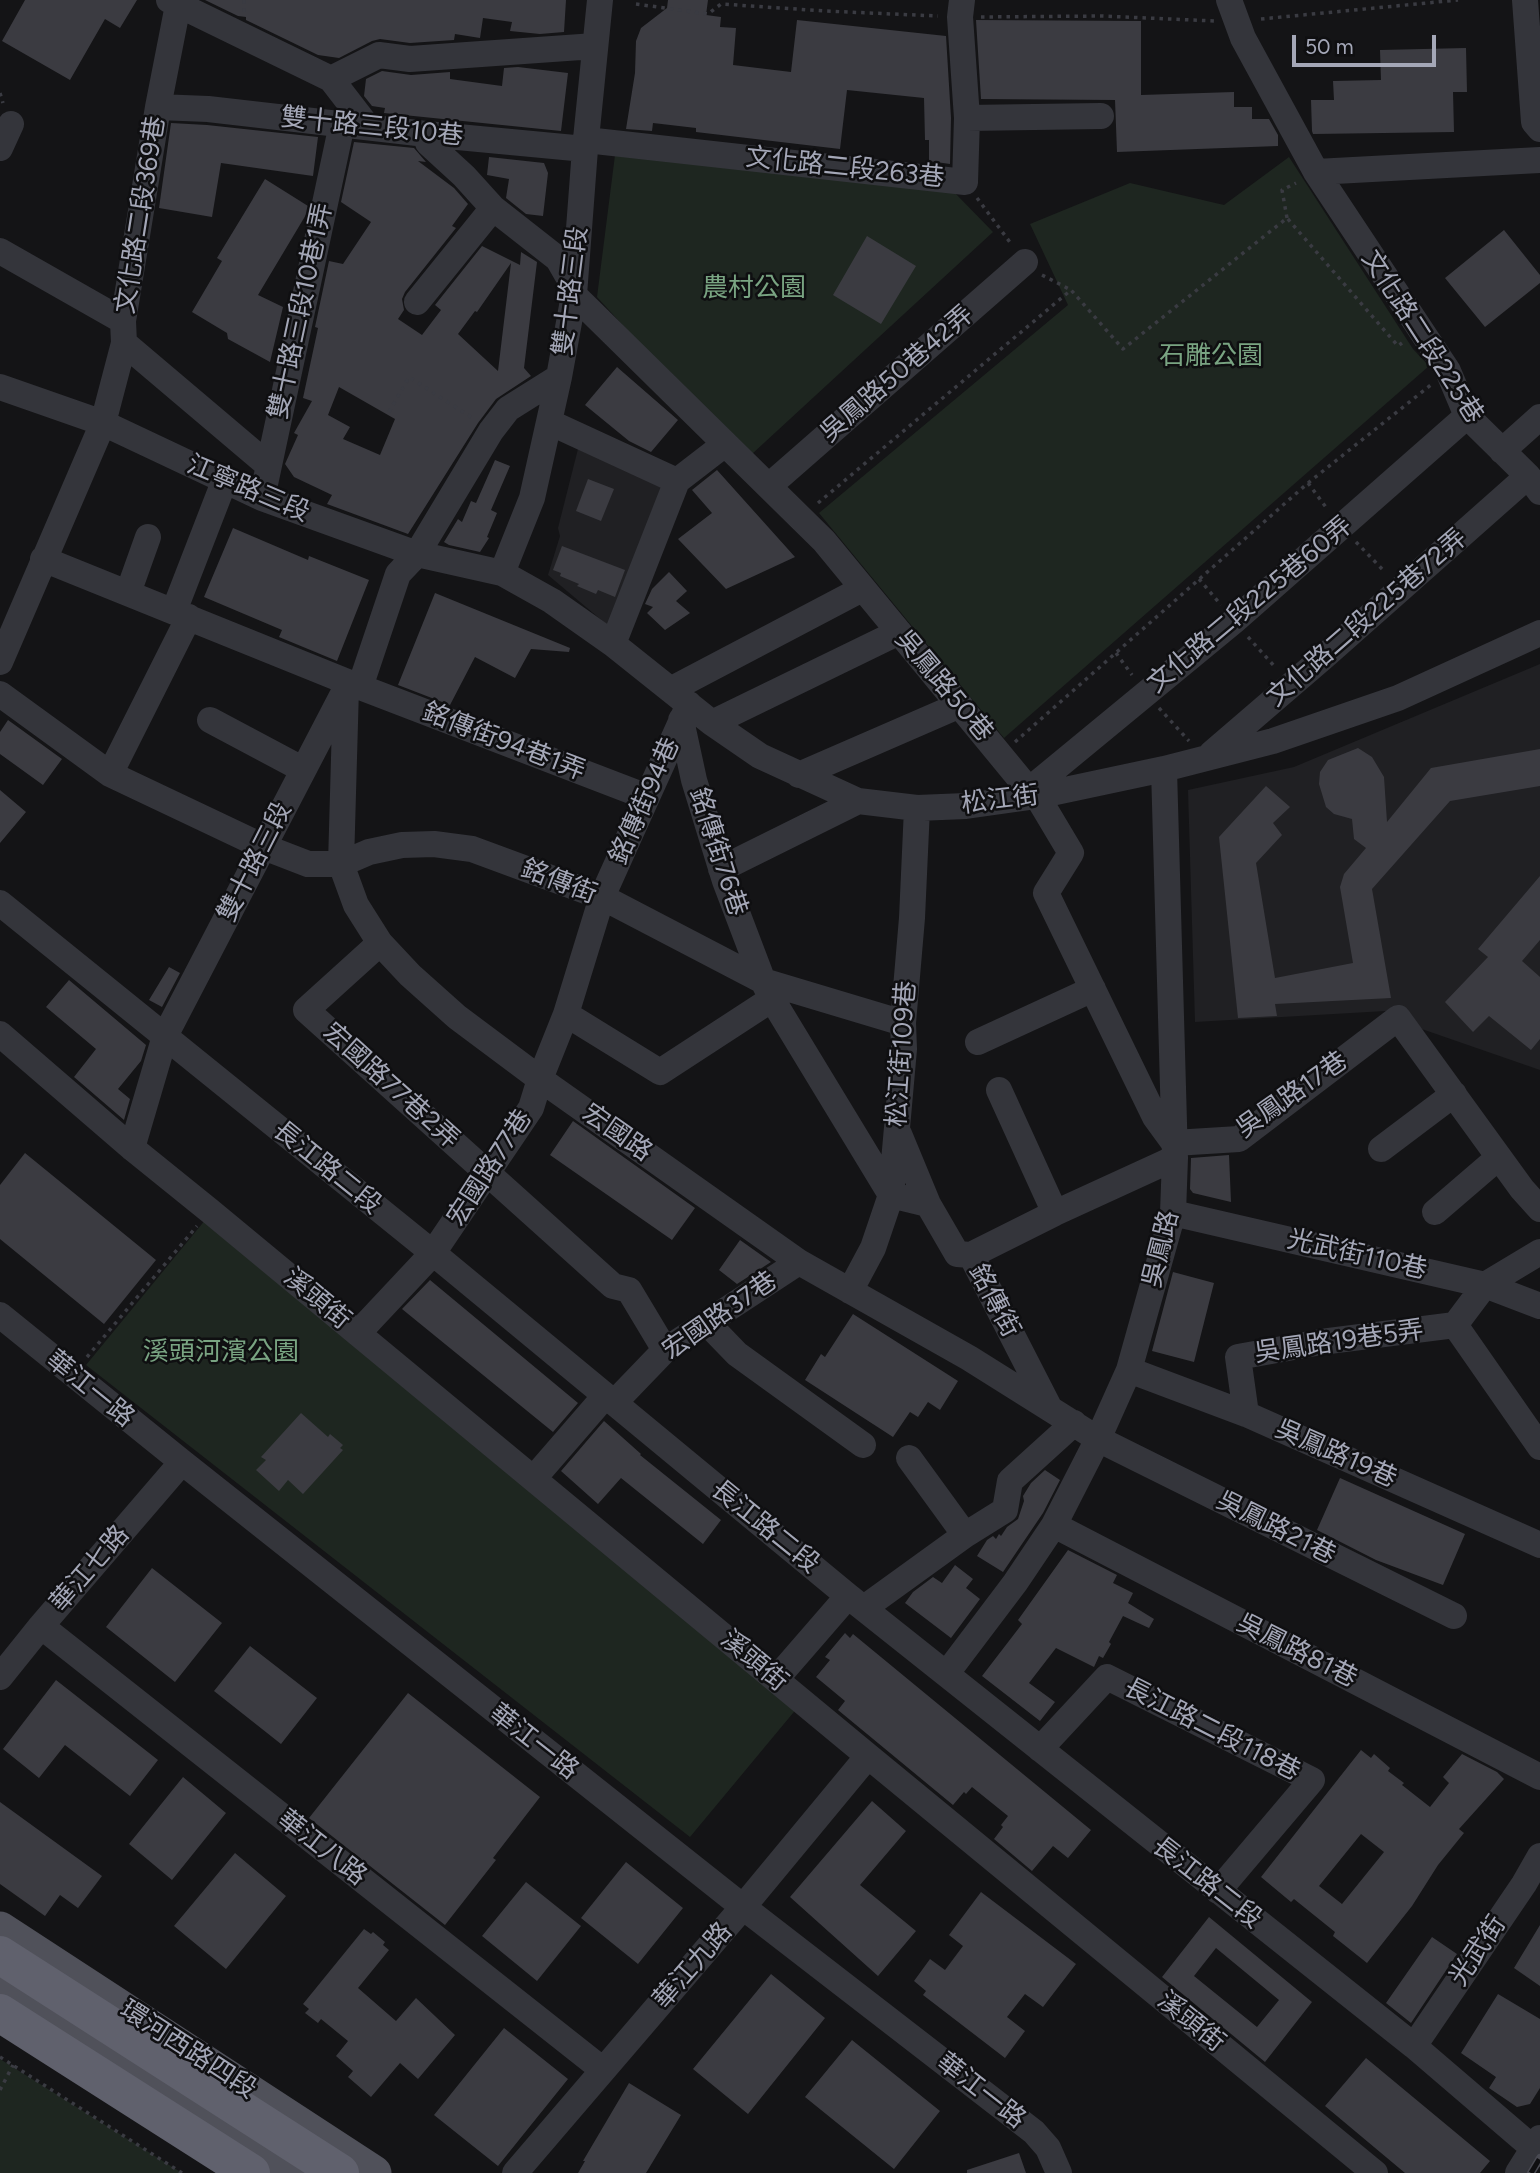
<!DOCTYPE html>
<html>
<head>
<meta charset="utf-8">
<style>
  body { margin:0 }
  #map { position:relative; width:1540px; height:2173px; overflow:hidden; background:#141416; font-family:Figtree,sans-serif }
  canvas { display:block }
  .scale { position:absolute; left:1292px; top:35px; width:144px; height:32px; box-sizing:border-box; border:4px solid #a4a7b7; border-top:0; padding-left:9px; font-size:21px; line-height:24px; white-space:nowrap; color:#a4a7b7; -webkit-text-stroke:5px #0f0f11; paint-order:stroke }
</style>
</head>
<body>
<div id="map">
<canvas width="1540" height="2173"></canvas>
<div class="scale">50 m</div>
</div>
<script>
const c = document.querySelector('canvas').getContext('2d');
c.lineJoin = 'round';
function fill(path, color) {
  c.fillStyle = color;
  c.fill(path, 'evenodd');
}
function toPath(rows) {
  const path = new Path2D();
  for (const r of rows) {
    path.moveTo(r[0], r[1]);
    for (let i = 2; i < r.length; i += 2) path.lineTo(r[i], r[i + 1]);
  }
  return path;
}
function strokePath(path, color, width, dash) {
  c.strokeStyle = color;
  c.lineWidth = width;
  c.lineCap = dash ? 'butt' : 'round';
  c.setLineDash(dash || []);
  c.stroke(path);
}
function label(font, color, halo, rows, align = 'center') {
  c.font = font + ' Figtree,"Noto Sans TC",sans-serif';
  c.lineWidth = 5;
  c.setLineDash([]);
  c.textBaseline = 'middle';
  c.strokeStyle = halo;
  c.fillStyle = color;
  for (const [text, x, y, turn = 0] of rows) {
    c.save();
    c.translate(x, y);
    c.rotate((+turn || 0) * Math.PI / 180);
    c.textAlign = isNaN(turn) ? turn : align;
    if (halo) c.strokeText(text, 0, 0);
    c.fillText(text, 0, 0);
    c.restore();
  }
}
const built = toPath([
  [580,441,672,484,612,629,548,575,560,536,558,528],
  [1540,664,1540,1070,1416,1027,1403,1010,1195,1022,1188,790,1294,767]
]);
const green = toPath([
  [615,155,955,193,993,232,752,454,649,354,597,297],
  [1289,157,1413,349,1429,366,1004,738,819,513,1068,305,1030,224,1130,183,1224,205],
  [206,1219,798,1707,690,1837,86,1365],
  [0,2059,182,2173,0,2173]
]);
const building = toPath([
  [25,0,137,0,120,28,105,19,70,80,2,41],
  [205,0,566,0,564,32,540,34,510,31,512,22,483,18,480,38,455,34,454,40,410,43,380,39,372,41,339,58,318,55,246,20,246,17,238,16],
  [668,0,708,0,706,15,721,17,720,27,736,28,733,65,791,72,797,20,946,36,951,118,950,164,929,161,929,140,925,140,924,98,847,90,840,149,696,132,696,128,653,123,652,131,626,129,635,73,636,41,641,28,667,8],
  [976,20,1141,21,1141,95,1234,92,1234,107,1252,107,1252,119,1269,119,1278,135,1278,146,1117,152,1115,100,981,99],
  [1466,48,1467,92,1453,92,1454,132,1313,134,1312,131,1311,100,1334,100,1333,81,1381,80,1380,50],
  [518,67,568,73,561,131,384,113,385,108,372,106,364,96,366,79,382,71,411,75,450,72,450,79,502,86,504,68],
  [171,123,207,125,318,137,313,176,221,163,212,217,159,208],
  [354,142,414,148,426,162,418,161,454,188,468,204,452,226,456,228,405,292,402,299,404,310,398,319,422,335,441,310,435,305,482,246,520,265,521,252,537,262,524,368,531,376,496,399,478,423,408,534,327,504,332,495,294,477,285,464,298,435,294,433,312,401,303,398,318,328,315,327,329,261,343,264,371,222,341,202],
  [511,263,498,371,458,334,475,311,477,312],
  [339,387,395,419,380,455,343,439,350,427,328,415],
  [489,157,544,163,548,173,543,216,526,214,506,198,509,179,487,175],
  [265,179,308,206,307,213,258,295,283,307,270,362,228,339,227,333,192,312,222,261,217,258],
  [1504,230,1540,275,1540,283,1485,327,1445,278],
  [867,236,916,266,881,324,833,295],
  [617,367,678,420,651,452,629,441,585,405],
  [495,460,510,466,491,510,497,513,487,537,489,538,480,552,449,545,444,542,458,519,462,522,471,501,476,503],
  [717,470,795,557,726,589,678,539,712,513,692,490],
  [588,479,614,489,601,521,576,511],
  [233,528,308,560,309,556,369,580,337,661,279,637,282,630,204,597],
  [562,546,625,570,615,597,598,590,596,594,577,586,579,584,560,576,561,573,553,570],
  [669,572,687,591,676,601,690,613,665,630,647,613,653,607,645,604,652,589],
  [435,593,570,648,569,652,531,649,515,678,475,657,450,705,398,685],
  [8,720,62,759,43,785,0,754,0,732],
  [1358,748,1372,757,1384,777,1387,822,1431,768,1540,749,1540,786,1450,801,1372,889,1391,998,1275,1004,1277,1016,1238,1018,1219,837,1266,786,1290,807,1273,823,1282,835,1256,863,1275,978,1353,963,1340,887,1344,874,1366,848,1354,839,1352,819,1334,814,1326,807,1319,784,1320,772,1328,760],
  [0,790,26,812,0,843],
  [1540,876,1540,940,1522,961,1540,977,1540,1039,1531,1050,1489,1016,1473,1032,1445,1002,1488,957,1478,949],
  [169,967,180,973,162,1007,149,1000],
  [69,980,146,1045,141,1061,118,1089,130,1099,124,1120,74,1077,96,1049,46,1007],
  [573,1121,695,1208,672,1240,550,1155],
  [25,1153,156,1260,104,1324,0,1239,0,1185],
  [1229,1155,1231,1202,1193,1193,1190,1189,1191,1158],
  [740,1240,771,1262,737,1284,719,1270],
  [1173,1272,1214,1283,1194,1362,1152,1351],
  [430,1280,578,1403,553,1432,402,1309],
  [853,1314,958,1381,940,1410,928,1402,918,1417,910,1412,893,1437,805,1380,821,1354,825,1357],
  [301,1413,328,1437,330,1434,343,1445,340,1448,343,1450,303,1494,288,1480,279,1491,256,1470,266,1460,261,1457],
  [604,1421,641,1454,640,1455,721,1520,703,1544,621,1478,598,1504,561,1471],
  [1045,1470,1060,1480,1043,1513,1003,1572,977,1556,987,1540,993,1536,996,1539,999,1534,1001,1536,1007,1527,1018,1519,1024,1501,1023,1496,1031,1483],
  [1340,1478,1465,1534,1443,1585,1376,1560,1317,1530],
  [1068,1550,1117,1575,1113,1583,1133,1593,1128,1603,1154,1619,1149,1628,1123,1616,1109,1642,1111,1644,1103,1658,1099,1656,1094,1667,1056,1648,1029,1683,1055,1702,1040,1721,982,1676,1022,1624,1018,1620],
  [955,1565,973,1579,966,1588,980,1599,951,1638,905,1603,913,1592,933,1577,942,1583],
  [152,1568,222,1623,175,1682,106,1627],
  [845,1633,850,1638,853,1634,1091,1830,1068,1858,1053,1846,1032,1871,994,1839,1003,1827,1001,1825,1008,1816,972,1787,966,1794,964,1792,953,1805,838,1710,845,1701,816,1677,830,1660,825,1657],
  [250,1646,317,1698,281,1744,214,1691],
  [56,1680,158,1760,130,1796,65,1745,39,1778,3,1749],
  [408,1693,540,1797,493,1858,496,1860,445,1925,309,1818],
  [1361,1750,1371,1758,1374,1754,1390,1768,1388,1771,1404,1783,1402,1785,1430,1807,1449,1783,1443,1777,1462,1754,1497,1772,1504,1779,1459,1829,1464,1833,1438,1865,1412,1906,1367,1963,1333,1936,1335,1932,1294,1899,1291,1902,1261,1877],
  [1361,1834,1384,1852,1342,1904,1319,1886],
  [183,1777,226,1813,172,1880,129,1844],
  [872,1801,906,1831,860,1885,916,1931,878,1976,790,1897],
  [0,1802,102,1876,78,1908,60,1895,45,1916,0,1884],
  [235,1853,286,1896,226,1969,174,1926],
  [626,1862,683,1908,638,1964,581,1918],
  [526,1882,581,1926,537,1981,482,1936],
  [981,1892,1076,1964,1043,2007,1025,1994,1007,2017,1025,2031,1005,2058,923,1995,926,1991,914,1981,930,1959,945,1970,963,1946,949,1935],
  [1209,1917,1312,2002,1265,2062,1162,1977],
  [1216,1948,1279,2000,1257,2027,1194,1976],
  [1540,1925,1540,1986,1514,1968],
  [364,1929,371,1934,373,1932,385,1942,383,1945,389,1950,358,1988,396,2021,416,1998,455,2035,418,2079,400,2063,371,2097,348,2077,353,2071,336,2056,348,2041,321,2019,318,2023,305,2013,309,2009,303,2004],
  [1432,1937,1457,1954,1411,2023,1386,2003],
  [771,1974,825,2018,748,2114,693,2069],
  [1498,1994,1540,2019,1540,2088,1530,2104,1517,2107,1489,2088,1496,2077,1461,2053],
  [504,2028,568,2079,498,2166,434,2115],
  [852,2040,940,2111,894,2169,805,2097],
  [1366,2058,1490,2161,1480,2173,1405,2173,1325,2106],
  [629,2083,681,2115,646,2173,578,2173,585,2161,583,2161],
  [1019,2153,1026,2173,967,2173,967,2170]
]);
const path = toPath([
  [636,4,708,14,721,4,825,11,938,16],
  [244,12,244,0],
  [981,17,1102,16,1214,21],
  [1261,19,1458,0],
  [0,93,3,103],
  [977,198,1012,245],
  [1287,218,1282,190,1296,183],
  [1042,275,1071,290],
  [389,412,409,377,474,419],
  [1308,483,1328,510],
  [818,503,1071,290,1123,349,1287,218,1398,346,1402,343],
  [1356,542,1385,572],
  [1199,579,1221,605],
  [1248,637,1276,668],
  [1116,653,1132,675],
  [1159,708,1189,741],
  [1015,742,1308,483,1432,384],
  [87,1357,197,1226],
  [0,2057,182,2173],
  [0,2090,13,2065]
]);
const minor = toPath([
  [169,0,331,79,379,55,410,59,595,46],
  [1229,0,1243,38,1316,172,1448,371,1467,416,1528,476,1540,492],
  [1525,0,1534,122,1540,129],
  [331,79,368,127],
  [158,107,208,109,426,134,585,149],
  [967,118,1101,116],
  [426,134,428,143,464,176,493,208,558,259,574,287],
  [586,140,965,182,967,118,960,17,962,0],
  [0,148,11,124],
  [1316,172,1540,160],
  [0,251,123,321],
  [574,295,824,541,1029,790,1037,796,1071,853,1046,893,1155,1117,1174,1143,1239,1139,1398,1018,1522,1189,1540,1209],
  [417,302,493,208],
  [124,343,268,465],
  [0,387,103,423,262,498,417,554,502,573,552,601,613,644,712,723,760,756,858,801,917,808,966,806,1037,796,1164,769,1273,741,1398,698,1540,633],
  [549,422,677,481],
  [1502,451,1540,417],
  [769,486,1025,262],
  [262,498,342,124],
  [43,559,360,687,647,797],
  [502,573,532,498,559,377,574,295,585,149,600,0],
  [128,593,148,537],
  [174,611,224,482],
  [613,644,677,481,725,444],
  [0,662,103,423,124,343,123,321,158,107,178,5],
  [346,688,341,864,356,905,380,943,410,975,457,1017,540,1079,799,1262,969,1358,1098,1439,1454,1616],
  [346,688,360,687,398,574,417,554,491,431,508,409,559,377],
  [672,689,862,589],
  [0,694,110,774,264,847,308,864,341,864,369,852,402,845,434,844,472,849,602,897,763,981,903,1023],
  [210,720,302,769],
  [681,720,694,780,725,881,763,981,772,999,891,1195,928,1204],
  [712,723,899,632],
  [1212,753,1326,655,1528,476],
  [110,774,189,617],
  [799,775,960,705],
  [1029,790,1234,621,1467,416],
  [721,869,858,801],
  [0,903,433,1253,848,1596,1414,2046,1540,2154],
  [380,943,306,1010,613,1286,629,1290,665,1350],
  [566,1014,660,1072,772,999],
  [0,1034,132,1148,210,1211,868,1756,1375,2173],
  [978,1042,1093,989],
  [999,1090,1055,1213],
  [899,1134,928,1204,957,1254,971,1255,1049,1407],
  [132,1148,165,1036,344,692],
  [1381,1149,1454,1094],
  [1435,1212,1499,1157],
  [1173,1213,1485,1285,1540,1306],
  [971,1255,1055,1213,1175,1158],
  [850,1291,873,1248,891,1195,904,1049,903,1023,912,918,917,808],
  [0,1315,182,1462,743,1907,1034,2132,1048,2148,1059,2173],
  [707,1323,737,1354,863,1445],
  [1455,1325,1540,1447],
  [1455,1325,1485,1285,1540,1252],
  [358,1333,433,1253,531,1108,540,1079,566,1014,602,897,689,704],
  [1129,1370,1246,1414,1540,1545],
  [614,1403,665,1350,799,1262],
  [1246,1414,1238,1357,1321,1342,1455,1325],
  [909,1458,965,1535],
  [534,1478,605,1396],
  [1054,1525,1540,1777],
  [864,1608,965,1535,1005,1510,1010,1481,1074,1423],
  [41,1626,603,2070],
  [947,1673,1015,1583,1054,1525,1098,1439,1129,1370,1173,1213,1175,1158,1164,769],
  [0,1677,41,1626,182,1462],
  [776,1679,848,1596],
  [1040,1749,1107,1677,1312,1780,1218,1891],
  [1414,2046,1524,1884,1540,1856],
  [515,2173,743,1907,868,1756],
  [1518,2173,1540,2138]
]);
const major = toPath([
  [0,1929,374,2173],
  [0,1988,288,2173]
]);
const highway = toPath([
  [0,1955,340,2173],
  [0,2013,251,2173]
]);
const rail = toPath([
  [1531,2173,1540,2158]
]);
const streetNames = [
  ["雙十路三段10巷",372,127,6],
  ["文化路二段263巷",845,168,6],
  ["文化路二段369巷",141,215,-81],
  ["雙十路三段",571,291,-83],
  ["雙十路三段10巷1弄",301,311,-78],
  ["文化路二段225巷",1422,337,57],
  ["吳鳳路50巷42弄",897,374,-41],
  ["江寧路三段",248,489,23],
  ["文化路二段225巷60弄",1250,605,-40],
  ["文化路二段225巷72弄",1367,618,-41],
  ["吳鳳路50巷",944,686,50],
  ["銘傳街94巷1弄",504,742,21],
  ["松江街",1000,800,-7],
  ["銘傳街94巷",645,801,-66],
  ["銘傳街76巷",718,852,72],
  ["雙十路三段",255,862,-63],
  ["銘傳街",559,882,21],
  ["松江街109巷",902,1054,-86],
  ["宏國路77巷2弄",391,1086,42],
  ["吳鳳路17巷",1292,1095,-35],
  ["宏國路",617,1133,35],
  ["長江路二段",327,1168,39],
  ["宏國路77巷",490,1168,-57],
  ["吳鳳路",1161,1249,-76],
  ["光武街110巷",1357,1255,13],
  ["溪頭街",317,1299,40],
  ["銘傳街",994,1301,62],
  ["宏國路37巷",720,1316,-35],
  ["吳鳳路19巷5弄",1339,1342,-8],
  ["華江一路",90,1389,39],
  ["吳鳳路19巷",1336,1454,24],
  ["長江路二段",765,1527,39],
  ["吳鳳路21巷",1276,1528,27],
  ["華江七路",90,1569,-49],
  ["吳鳳路81巷",1297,1651,27],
  ["溪頭街",754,1661,40],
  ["長江路二段118巷",1212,1730,27],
  ["華江一路",534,1742,38],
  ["華江八路",322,1848,38],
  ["長江路二段",1207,1883,38],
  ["光武街",1478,1951,-56],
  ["華江九路",693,1966,-49],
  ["溪頭街",1191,2022,39],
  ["環河西路四段",188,2050,33],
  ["華江一路",981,2091,38]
];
const parkNames = [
  ["農村公園",754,288],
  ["石雕公園",1211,356],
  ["溪頭河濱公園",221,1352]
];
fill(built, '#202023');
fill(green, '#1e2620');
fill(building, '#3b3b41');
strokePath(path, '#3a3b42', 3.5, [3.5, 5]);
strokePath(minor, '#34353b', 26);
strokePath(major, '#50515a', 35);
strokePath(highway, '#60616d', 38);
strokePath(rail, '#494a52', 8);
strokePath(rail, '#0f0f11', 5, [16]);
label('26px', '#a4a7b7', '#0f0f11', streetNames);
label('26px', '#79a482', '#0f0f11', parkNames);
</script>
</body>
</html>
